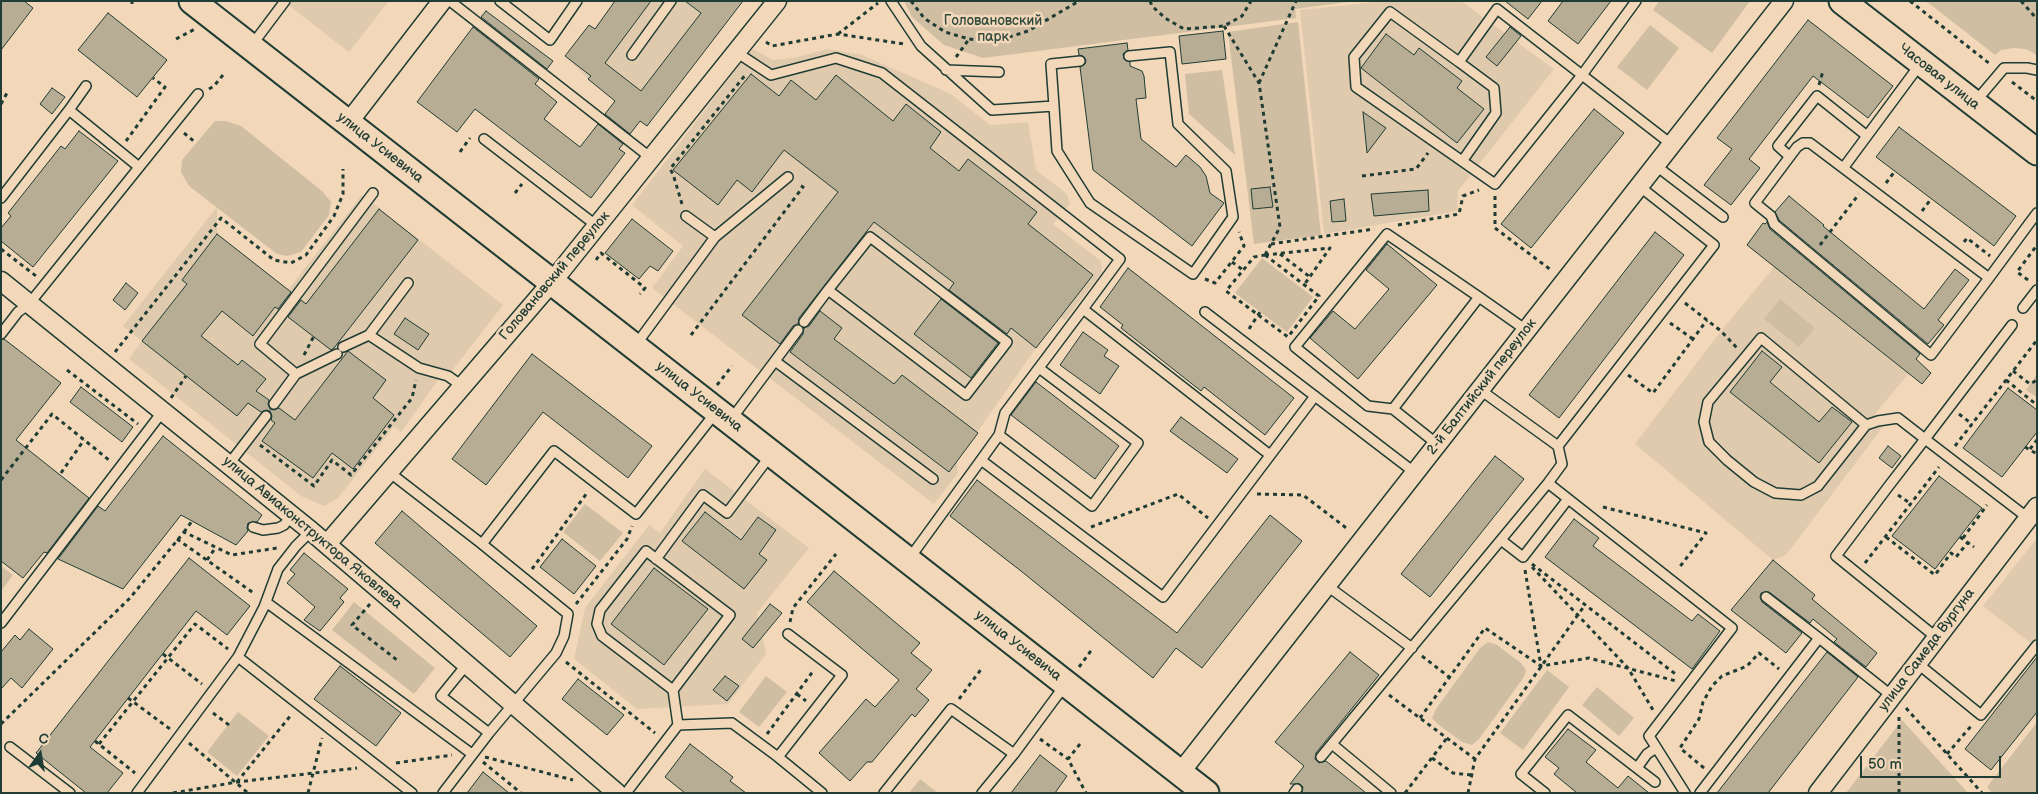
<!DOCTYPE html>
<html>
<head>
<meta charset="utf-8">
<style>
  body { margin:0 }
  #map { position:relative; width:2038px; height:794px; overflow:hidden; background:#f2d7b9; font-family:"Balsamiq Sans",sans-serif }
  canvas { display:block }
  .frame { position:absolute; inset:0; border:2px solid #1f3d34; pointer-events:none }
  .north { position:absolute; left:15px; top:729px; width:50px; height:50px; -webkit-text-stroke:4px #f2d7b9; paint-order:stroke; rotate:13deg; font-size:14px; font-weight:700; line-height:20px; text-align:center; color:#1f3d34 }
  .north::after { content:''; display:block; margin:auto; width:18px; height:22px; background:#1f3d34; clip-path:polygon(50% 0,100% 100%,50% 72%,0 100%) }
  .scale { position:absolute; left:1860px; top:756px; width:141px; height:22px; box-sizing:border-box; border:2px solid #1f3d34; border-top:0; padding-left:6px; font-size:15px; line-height:18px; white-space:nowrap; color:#1f3d34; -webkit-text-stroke:4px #f2d7b9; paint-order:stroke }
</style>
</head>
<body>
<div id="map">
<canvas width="2038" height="794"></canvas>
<div class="frame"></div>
<div class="north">С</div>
<div class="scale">50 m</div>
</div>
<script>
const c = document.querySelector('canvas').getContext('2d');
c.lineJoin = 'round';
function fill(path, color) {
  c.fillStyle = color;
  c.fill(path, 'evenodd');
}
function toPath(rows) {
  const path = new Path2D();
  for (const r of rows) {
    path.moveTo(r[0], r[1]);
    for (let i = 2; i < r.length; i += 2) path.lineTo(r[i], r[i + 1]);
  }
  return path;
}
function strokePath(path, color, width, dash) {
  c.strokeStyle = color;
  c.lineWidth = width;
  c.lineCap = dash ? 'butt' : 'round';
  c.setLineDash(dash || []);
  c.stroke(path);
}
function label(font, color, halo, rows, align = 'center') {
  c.font = font + ' "Balsamiq Sans",sans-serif';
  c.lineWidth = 5;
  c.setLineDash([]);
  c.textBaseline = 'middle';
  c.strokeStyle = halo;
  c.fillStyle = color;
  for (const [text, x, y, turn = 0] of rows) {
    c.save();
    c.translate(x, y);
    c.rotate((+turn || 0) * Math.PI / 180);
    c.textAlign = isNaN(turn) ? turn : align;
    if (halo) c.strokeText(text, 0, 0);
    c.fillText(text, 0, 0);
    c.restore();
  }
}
const built = toPath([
  [283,1,389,1,349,52],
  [615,1,743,1,647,126,588,79,565,56,589,25,595,29],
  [1386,1,1461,1,1554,69,1458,191,1457,211,1324,234,1300,10],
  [753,49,773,60,793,58,828,49,862,55,951,94,990,125,1028,122,1036,170,1067,194,1070,204,1053,224,1101,261,1102,272,1065,320,1060,317,1036,348,957,461,958,473,934,504,652,288,683,246,632,205,738,67],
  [362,195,503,305,448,376,438,380,401,432,394,426,338,498,324,506,301,496,129,359,142,341,123,326,217,207,217,234,288,290],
  [1775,266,1909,373,1875,414,1882,428,1786,555,1773,560,1635,444,1721,331],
  [705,469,809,548,757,613,766,654,728,704,637,709,574,659,585,608,649,525,660,533],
  [2037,538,2037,648,1983,606]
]);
const green = toPath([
  [904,1,1356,1,1295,9,1296,18,983,58,944,45,912,17],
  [1659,1,1750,1,1712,53,1653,10],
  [1926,1,2037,1,2037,55,2026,49,2014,48,2001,50,1995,55],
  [1298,22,1321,235,1254,244,1228,32],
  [1650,25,1679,48,1647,90,1617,67],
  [1222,70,1235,155,1189,114,1185,74],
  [215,121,226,121,241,126,322,191,331,202,329,215,301,252,287,256,277,254,189,186,181,172,182,160],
  [1262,258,1313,297,1287,332,1235,293],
  [1780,299,1815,328,1799,347,1764,319],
  [2037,374,2037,397,2026,390],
  [585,504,623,533,600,561,563,532],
  [1,566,13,575,1,591],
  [354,602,435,668,414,694,332,630],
  [1488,642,1497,645,1521,663,1526,670,1524,677,1479,739,1472,745,1462,742,1439,725,1432,718,1436,709,1480,648],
  [1547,670,1569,687,1523,750,1500,733],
  [766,676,787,692,759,727,739,712],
  [1597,687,1634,718,1619,736,1582,705],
  [238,712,269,736,237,776,207,752],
  [1902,720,1968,793,1846,793],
  [2037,722,2037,793,1992,793,1987,787],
  [920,779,938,793,909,793]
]);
const building = toPath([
  [1,1,24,1,33,8,1,50,1,1],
  [615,1,651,1,605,63,641,91,701,13,685,1,743,1,647,126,640,121,630,134,605,114,615,101,588,79,591,76,565,56,589,25,595,29,615,1],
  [1505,1,1542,1,1528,19,1505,1],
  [1563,1,1611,1,1578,44,1548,21,1563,1],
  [486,11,553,61,547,69,481,17,486,11],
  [108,13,167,60,137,97,78,50,108,13],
  [1808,20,1893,86,1868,118,1813,76,1749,159,1760,168,1731,205,1704,185,1732,149,1717,138,1808,20],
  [473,27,539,79,535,84,557,102,544,119,580,147,598,124,623,144,619,149,625,153,591,198,475,109,457,132,417,102,473,27],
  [1510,27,1521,36,1497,66,1486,57,1510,27],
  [1223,31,1226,59,1182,64,1179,36,1223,31],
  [1386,34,1414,55,1419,48,1462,81,1457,88,1484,109,1457,143,1361,68,1386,34],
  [1127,43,1128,50,1123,54,1124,59,1130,62,1130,66,1142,71,1144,76,1146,98,1136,99,1141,139,1176,167,1186,155,1200,167,1206,176,1210,193,1224,203,1192,246,1093,170,1080,67,1085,64,1086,60,1083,56,1079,55,1078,49,1127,43],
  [751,74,779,96,791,80,816,100,836,75,893,121,906,104,941,132,930,148,959,171,968,159,1037,212,1028,224,1093,275,1036,348,1011,328,1007,334,949,290,954,283,874,222,799,318,798,324,793,326,780,344,742,315,838,192,784,150,752,192,737,180,718,205,673,170,751,74],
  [52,88,65,97,52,114,40,104,52,88],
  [1594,109,1624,133,1531,248,1501,224,1594,109],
  [1363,112,1386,128,1367,153,1363,112],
  [1899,127,2016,216,1994,246,1876,157,1899,127],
  [79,131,118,161,33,267,1,241,1,228,11,216,8,213,61,146,65,149,79,131],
  [1270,187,1273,207,1253,209,1251,189,1270,187],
  [1428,190,1429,211,1374,216,1371,194,1428,190],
  [1789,196,1824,225,1823,226,1924,309,1955,269,1969,280,1938,320,1944,325,1928,344,1779,220,1775,212,1789,196],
  [1344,199,1346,221,1332,222,1330,201,1344,199],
  [379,209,418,240,334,348,331,350,288,317,301,300,306,304,379,209],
  [632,219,673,251,658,271,650,266,639,279,605,253,632,219],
  [1767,222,1770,229,1920,354,1916,359,1931,373,1922,384,1747,245,1763,223,1765,224,1767,222],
  [1655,232,1684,255,1559,418,1529,395,1655,232],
  [217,234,291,292,278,309,275,307,253,336,222,311,201,336,238,365,242,360,266,379,256,391,269,400,268,404,270,409,274,410,279,408,295,420,348,351,386,380,373,398,394,415,353,469,332,453,313,478,262,441,275,423,271,420,272,416,270,411,266,410,261,412,248,403,237,416,142,341,187,284,182,280,217,234],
  [1387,244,1437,285,1358,379,1310,338,1333,311,1355,329,1389,289,1366,270,1387,244],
  [1128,268,1294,398,1265,435,1204,387,1201,391,1121,328,1123,325,1100,307,1128,268],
  [126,283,138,293,125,310,113,300,126,283],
  [941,299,998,343,971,378,914,334,941,299],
  [820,311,842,328,834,339,894,384,902,375,978,433,949,472,790,352,803,334,804,328,809,326,820,311],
  [405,318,429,334,418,350,394,334,405,318],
  [1083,332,1108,350,1104,356,1119,366,1100,394,1060,365,1083,332],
  [4,339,61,383,16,440,89,498,47,553,44,552,23,578,1,561,1,340,4,339],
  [1762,351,1782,367,1770,382,1819,422,1832,407,1852,422,1819,463,1730,392,1762,351],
  [532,354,652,446,628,478,543,412,486,485,452,459,532,354],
  [1036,382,1119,446,1095,479,1011,415,1036,382],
  [81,387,133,427,122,442,70,402,81,387],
  [2008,388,2037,410,2037,432,2002,477,1963,448,2008,388],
  [1181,417,1238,459,1227,473,1170,431,1181,417],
  [163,436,262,515,257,522,248,523,247,528,248,531,236,545,181,515,123,589,58,559,98,506,105,511,163,436],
  [1888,446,1901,456,1892,468,1879,458,1888,446],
  [1495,456,1524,479,1430,597,1401,574,1495,456],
  [1939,476,1982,508,1935,569,1892,536,1939,476],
  [977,480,1177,633,1270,515,1302,541,1202,668,1176,648,1153,678,1021,571,950,516,977,480],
  [402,511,537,626,510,657,375,543,402,511],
  [705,512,741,540,758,517,776,530,759,554,767,560,744,589,682,541,705,512],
  [1574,519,1599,538,1593,546,1692,621,1698,614,1720,631,1692,669,1545,557,1574,519],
  [562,539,596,566,574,594,540,567,562,539],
  [304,553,348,589,340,598,344,602,320,631,304,620,315,607,287,583,295,574,290,570,304,553],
  [189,558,250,606,227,635,196,611,90,747,123,773,107,793,86,793,36,753,189,558],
  [1773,560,1815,595,1812,599,1877,653,1866,667,1834,642,1837,639,1813,619,1810,623,1769,592,1761,593,1760,597,1762,602,1802,633,1786,653,1731,610,1773,560],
  [654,568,708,609,664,665,611,624,654,568],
  [834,571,920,643,911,653,932,670,916,689,929,700,915,717,912,714,872,762,867,762,850,781,819,753,866,699,875,707,899,680,807,602,834,571],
  [770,604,782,613,753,648,742,639,770,604],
  [29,629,53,649,22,688,11,678,1,689,1,652,15,635,20,640,29,629],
  [1350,652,1379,675,1316,753,1315,759,1319,763,1326,761,1366,793,1302,793,1303,787,1300,784,1290,784,1304,766,1275,742,1350,652],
  [1827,652,1858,677,1768,793,1717,793,1827,652],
  [2037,657,2037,712,1991,770,1965,749,2037,657],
  [340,666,401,713,376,746,314,699,340,666],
  [725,676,739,686,727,701,713,690,725,676],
  [578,679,624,715,607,735,562,699,578,679],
  [1568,729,1596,750,1586,762,1618,788,1628,776,1649,793,1577,793,1554,774,1559,768,1545,757,1568,729],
  [690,744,733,777,730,781,746,793,685,793,665,777,690,744],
  [1040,755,1067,776,1055,793,1011,793,1040,755],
  [483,772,509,793,467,793,483,772]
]);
const path = toPath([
  [911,1,924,18,945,32,969,39,988,41,1006,38,1028,31,1079,1],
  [1150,1,1152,6,1165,18,1184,29,1224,26,1242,16,1251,1],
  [1910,1,1990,64],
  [2021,1,2037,19],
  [132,4,132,1],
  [1224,26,1259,83,1280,227,1265,255],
  [838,34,878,3],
  [176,39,195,29],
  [766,42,772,46,838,34,904,44],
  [956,57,969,39],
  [2012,82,2037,101],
  [1259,83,1296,1],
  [1819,85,1823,71],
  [209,89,214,86,223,75],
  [1,104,8,91],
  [184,133,196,143],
  [126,141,165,87,153,78],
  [460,152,470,138],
  [1362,176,1416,169,1428,153],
  [1886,183,1895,171],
  [515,193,522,184],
  [1495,196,1495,228,1551,270],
  [682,204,673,174,670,169,746,74],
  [1922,211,1931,199],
  [1398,225,1459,214,1463,196,1479,190],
  [1964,242,1967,238,1990,256],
  [1271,244,1374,229],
  [1820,245,1859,194],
  [1,249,36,276],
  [1280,254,1310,277],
  [1265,255,1319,296,1288,337,1226,291,1254,257,1265,255],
  [1265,255,1330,248,1304,285],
  [596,260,601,253,645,288,640,294],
  [1232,262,1243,270],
  [1205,279,1215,283,1244,246,1239,232],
  [2028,280,2017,272,2037,245],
  [1685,303,1721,331,1737,348],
  [1670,323,1693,339],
  [1249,329,1260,312],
  [691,335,803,187,799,185],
  [115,352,221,218,274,260,291,263,306,255,334,216,343,194,343,169],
  [304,355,314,336],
  [67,370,138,424],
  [2013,371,2030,384,2037,380],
  [1628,375,1653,393,1707,320],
  [2006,380,2037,405],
  [717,385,732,366],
  [171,398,186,376],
  [1959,414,1972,424],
  [260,445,314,486,332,460,351,475,412,398,416,380],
  [1955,446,2037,340],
  [2025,447,2037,454],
  [2030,449,2037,440],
  [61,473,84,440],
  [1,480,52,414,109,460],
  [1257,494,1303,495,1349,530],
  [1898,495,1911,504],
  [1603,507,1706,533,1678,569],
  [1091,527,1178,494,1208,518],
  [184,532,192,521],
  [1886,537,1935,575,1951,553,1956,557,1968,542],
  [1960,537,1974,547],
  [1963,538,1987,505],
  [177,539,255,594],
  [207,560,216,547],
  [1865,563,1939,467],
  [1532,564,1678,676],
  [1532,567,1628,668,1653,710],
  [532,569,587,493],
  [1525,570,1541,666],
  [370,604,352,625,397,660],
  [576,604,627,539,632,526],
  [790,622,793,608,836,554],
  [163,654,202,684],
  [1422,656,1449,677],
  [566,662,655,733],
  [1079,667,1093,648],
  [797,694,806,701],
  [1389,695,1475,759],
  [128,698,170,729],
  [959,699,982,668],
  [1906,708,1982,793],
  [213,713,229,725],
  [1420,718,1485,628,1541,666,1589,658,1676,681],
  [1,724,130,598,184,532,232,555,277,548],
  [767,734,814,670],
  [1040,739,1068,759],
  [95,741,135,773],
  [189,743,248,793],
  [99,744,195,624,228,649],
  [1080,744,1068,759,1086,793],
  [1947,754,1972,725],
  [485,757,573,780],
  [1432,758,1453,773,1471,775],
  [483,762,521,793],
  [396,763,452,755],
  [1704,768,1680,748,1699,719,1703,702,1712,686,1722,676,1747,666,1759,653,1779,669],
  [237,782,291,715],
  [173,793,237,782,357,768],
  [308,793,322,738],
  [1405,793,1447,738],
  [1468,793,1475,759,1585,605],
  [1899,793,1899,716]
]);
const lane = toPath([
  [450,1,651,158],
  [500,1,550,40,577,1],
  [891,1,921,46,992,110,1054,106,1057,151,1090,203,1193,274,1233,217,1226,171,1178,124,1170,52,1129,56],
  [1636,1,1582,75,1495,184,1356,87,1354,57,1390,12,1459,62,1497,9,1582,75,1671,144],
  [252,45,285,1],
  [736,52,771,75,836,58,882,73,1120,259,1083,309,1270,455],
  [632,55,671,1],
  [1459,62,1494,88,1496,113,1463,160],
  [946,70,999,72],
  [1976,101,2004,68,2027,68,2037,70],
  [1054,106,1051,64,1080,61],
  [69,110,86,86],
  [484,139,597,226],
  [1789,156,1778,146,1817,96,1867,136],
  [1655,165,1723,217],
  [1844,167,1921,63],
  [1,198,69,110,139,167],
  [686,216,715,237],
  [1989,278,1810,143,1803,143,1797,147,1755,203,1771,216,1774,224,1931,355,1989,278,2028,225,2037,213],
  [408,283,369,335,419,368,448,376,462,386],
  [1479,297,1526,330],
  [2023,308,2037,290],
  [1205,312,1414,472],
  [804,322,828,290,870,237,1007,342,966,395,828,290],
  [1,334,18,312,29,304,198,94],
  [1761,338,1866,425,1818,486,1801,495,1775,493,1754,482,1727,460,1709,442,1704,422,1708,402,1761,338],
  [635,346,715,237,788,177],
  [343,347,369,335],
  [775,361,933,479],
  [296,374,337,354],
  [274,404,296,374,260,344,373,193],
  [1393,409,1368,406,1295,347,1387,234,1479,297,1393,409,1437,444],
  [730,421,798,330],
  [1866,425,1878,421,1898,418,1925,439,2012,325],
  [999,435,1092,506,1138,443,1039,368],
  [1558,446,1714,245,1639,186],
  [981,460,999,435,1005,413,1083,309],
  [229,464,266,416],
  [389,472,482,544],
  [1548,483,1732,628,1649,736,1685,793],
  [253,527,263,530,278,528,284,525,292,515],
  [1501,540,1523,557,1568,499],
  [656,559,703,495,727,513,770,456],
  [909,559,981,460,1163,597,1315,396],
  [1326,585,1412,648],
  [1766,597,1819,638],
  [266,602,472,754],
  [1,623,163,411],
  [1937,638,1836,556,1888,487,1925,439,2028,518],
  [238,657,412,793],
  [1917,663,1981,715,2037,645],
  [467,664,441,696,489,733],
  [673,690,602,636,597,624,600,610,646,551,730,615,673,690,678,725],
  [1332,744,1391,793],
  [10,747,70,793],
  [778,757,822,793],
  [1321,757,1548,483,1562,464,1558,446,1479,389],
  [1637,768,1647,754,1656,748],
  [137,793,238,657,264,607,278,569,296,546,311,531],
  [443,793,489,733,556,653,564,636,568,614,482,544,554,451,636,514,716,412],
  [626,793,678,725,732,723,778,757,842,675,788,634],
  [884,793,951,709,1014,754,1065,685],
  [982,793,1014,754],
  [1294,793,1297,789],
  [1545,793,1521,774,1568,715,1655,782],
  [1700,793,1819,638,1892,696]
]);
const street = toPath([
  [348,123,442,1],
  [1,281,311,531,617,793],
  [327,544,552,282,777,1],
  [1180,773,1784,1],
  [1818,793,2037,507]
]);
const secondary = toPath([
  [192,1,1206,793],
  [1842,1,2037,152]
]);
const parkNames = [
  ["Головановский",993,21],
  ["парк",993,37]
];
const streetNames = [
  ["Часовая улица",1939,77,38],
  ["улица Усиевича",380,148,38],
  ["Головановский переулок",555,276,-50],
  ["2-й Балтийский переулок",1482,387,-52],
  ["улица Усиевича",699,397,38],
  ["улица Авиаконструктора Яковлева",312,533,40],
  ["улица Усиевича",1018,646,38],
  ["улица Самеда Вургуна",1927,650,-53]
];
fill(built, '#e0caae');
fill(green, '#d0bea3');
fill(building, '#b7ac94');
strokePath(building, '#1f3d34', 1);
strokePath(lane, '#1f3d34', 12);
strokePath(street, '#1f3d34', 21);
strokePath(secondary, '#1f3d34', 29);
strokePath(path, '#1f3d34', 3, [4, 4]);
strokePath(lane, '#f2d7b9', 9);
strokePath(street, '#f2d7b9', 18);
strokePath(secondary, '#f2d7b9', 25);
label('14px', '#314a3f', '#f2d7b9', parkNames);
label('14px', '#1f3d34', '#f2d7b9', streetNames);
</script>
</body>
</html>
